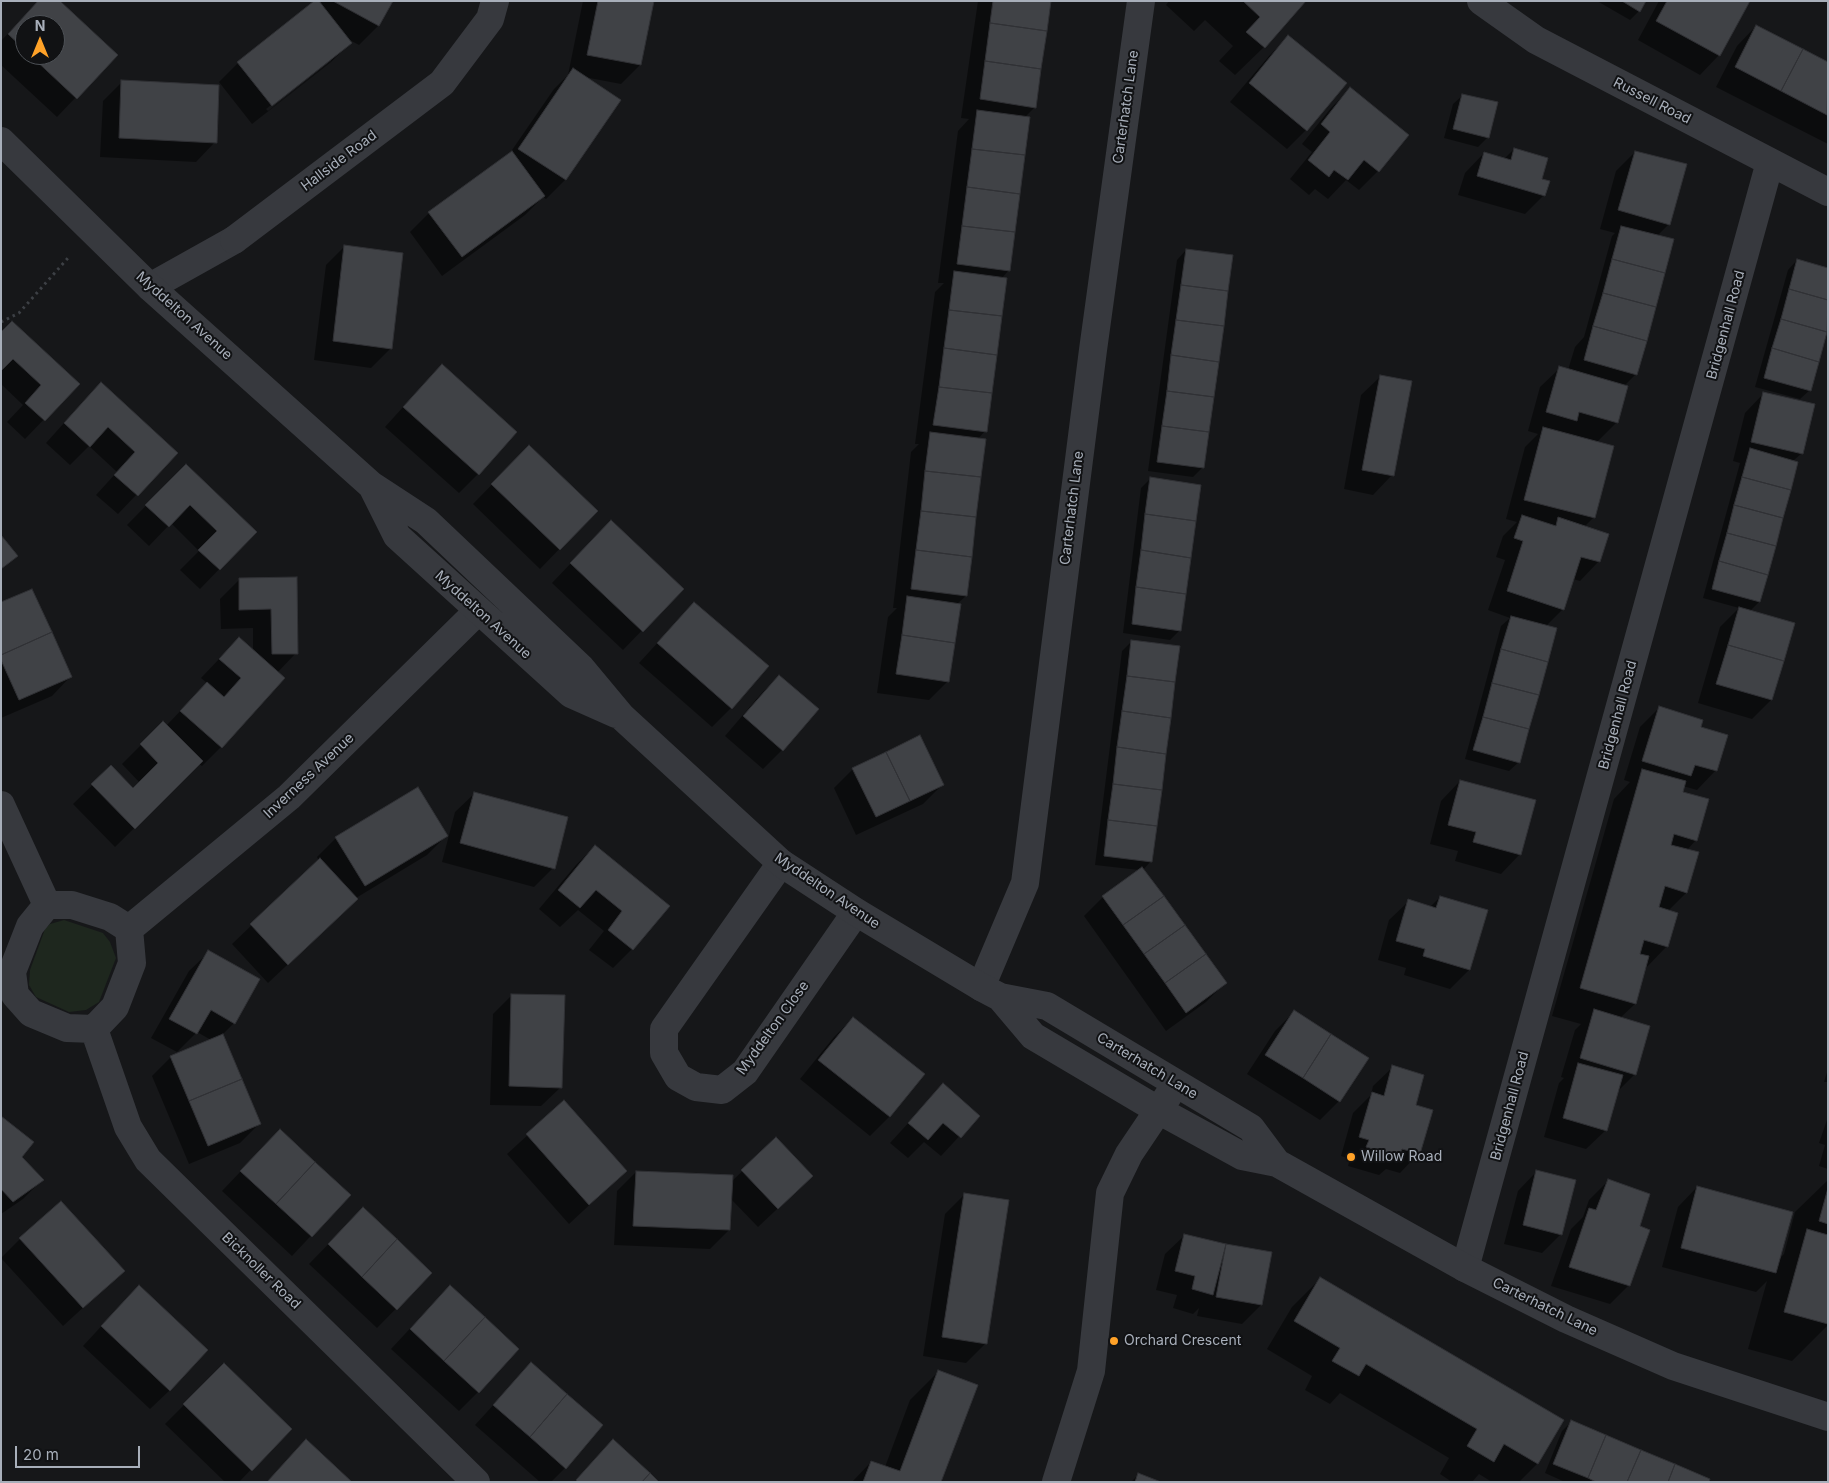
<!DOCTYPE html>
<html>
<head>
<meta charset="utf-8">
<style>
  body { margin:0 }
  #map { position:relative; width:1829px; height:1483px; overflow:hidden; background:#161719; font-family:Inter,sans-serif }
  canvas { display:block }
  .frame { position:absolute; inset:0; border:2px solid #a8afba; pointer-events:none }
  .north { position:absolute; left:15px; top:15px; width:50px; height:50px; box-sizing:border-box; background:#111214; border:1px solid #4d5156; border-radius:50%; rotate:0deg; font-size:14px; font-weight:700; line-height:20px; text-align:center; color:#a8afba }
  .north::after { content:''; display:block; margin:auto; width:18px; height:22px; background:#ffa228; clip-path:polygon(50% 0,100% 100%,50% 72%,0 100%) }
  .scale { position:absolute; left:15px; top:1446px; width:125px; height:22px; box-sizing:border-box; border:2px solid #a8afba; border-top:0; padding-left:6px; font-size:15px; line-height:18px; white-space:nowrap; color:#a8afba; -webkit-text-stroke:4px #111214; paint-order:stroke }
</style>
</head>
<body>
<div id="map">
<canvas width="1829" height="1483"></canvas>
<div class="frame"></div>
<div class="north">N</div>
<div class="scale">20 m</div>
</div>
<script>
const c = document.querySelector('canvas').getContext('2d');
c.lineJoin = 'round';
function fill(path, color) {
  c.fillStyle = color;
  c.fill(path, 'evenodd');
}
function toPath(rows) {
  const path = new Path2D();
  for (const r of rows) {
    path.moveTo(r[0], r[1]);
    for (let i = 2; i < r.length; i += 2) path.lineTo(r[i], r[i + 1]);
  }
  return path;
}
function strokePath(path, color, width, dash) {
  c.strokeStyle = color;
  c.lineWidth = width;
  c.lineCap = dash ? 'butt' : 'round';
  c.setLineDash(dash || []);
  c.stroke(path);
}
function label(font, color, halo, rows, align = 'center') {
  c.font = font + ' Inter,sans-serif';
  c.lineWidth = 4;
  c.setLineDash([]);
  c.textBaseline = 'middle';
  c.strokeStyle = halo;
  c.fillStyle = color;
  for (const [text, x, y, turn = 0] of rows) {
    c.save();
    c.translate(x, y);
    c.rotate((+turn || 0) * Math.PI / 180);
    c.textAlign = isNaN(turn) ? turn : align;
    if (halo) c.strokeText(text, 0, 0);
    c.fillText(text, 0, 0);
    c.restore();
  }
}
const green = toPath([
  [64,920,103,933,110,942,116,958,99,1002,86,1010,69,1012,36,997,29,985,30,970,45,929,50,924]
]);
const shadow = toPath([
  [316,1,392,1,378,26,359,45,346,38,350,43,331,62,252,124,219,82,238,63],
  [331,58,331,61,268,111,266,109],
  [583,1,653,1,640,65,621,84,584,77,619,100,565,180,546,199,543,197,525,215,442,276,410,232,429,213,510,153,554,89,568,75],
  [978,1,1049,1,1035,107,1024,118,1009,270,1001,279,985,431,978,439,966,596,957,604,948,681,929,700,877,693,888,617,897,608,893,608,911,452,919,444,915,444,935,292,944,283,938,283,958,131,969,119,961,118],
  [1169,1,1304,1,1264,47,1235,75,1219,61,1233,46,1205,20,1194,31,1166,5],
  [1597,1,1645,1,1639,11,1630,20],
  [1659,1,1749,1,1719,55,1700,75,1638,40],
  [29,11,116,55,57,117,1,65,1,41],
  [25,25,55,25,55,55,25,55],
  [1756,26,1828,63,1828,144,1716,87,1737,46],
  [1288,37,1345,83,1306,130,1287,149,1230,102,1269,56],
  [122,82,215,142,196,162,100,157,103,101],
  [1350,89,1378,171,1359,190,1346,180,1328,199,1315,189,1309,195,1290,179,1312,152,1302,144,1331,108],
  [1463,95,1488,137,1478,147,1444,138,1453,104],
  [1514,149,1541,180,1544,195,1525,214,1458,195,1465,173,1484,153,1504,159],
  [1635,152,1669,224,1657,236,1636,374,1624,386,1626,387,1616,423,1597,442,1594,517,1584,527,1599,561,1580,581,1573,579,1563,609,1546,626,1519,762,1509,771,1465,759,1501,626,1510,618,1488,610,1505,560,1496,557,1503,536,1517,522,1506,519,1525,447,1538,434,1528,431,1540,387,1560,368,1568,370,1575,347,1584,337,1612,236,1615,233,1600,229,1616,171],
  [345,246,391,348,371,368,314,360,326,265],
  [1186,250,1203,467,1193,477,1148,471,1177,260],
  [1797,260,1828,269,1828,326,1810,390,1800,399,1755,387,1788,270],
  [1,334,78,384,25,439,7,422,23,405,1,384],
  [1381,376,1392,475,1373,495,1344,489,1361,395],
  [423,385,478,474,459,493,385,427],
  [1764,393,1802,453,1793,461,1797,462,1759,602,1750,611,1771,700,1752,719,1698,703,1720,627,1739,608,1703,598,1740,463,1733,461,1745,413],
  [82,403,176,453,118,514,96,495,117,472,89,446,70,465,46,443],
  [186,465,255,532,200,589,180,570,199,551,171,523,149,546,127,525],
  [510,466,596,511,540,569,473,504],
  [1150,479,1180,630,1170,640,1123,633,1141,488],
  [592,541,682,589,623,650,552,583],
  [296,578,296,653,277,673,283,678,221,747,202,766,199,764,115,847,73,804,111,767,133,789,140,783,122,764,163,723,166,726,207,683,201,678,220,658,253,651,253,628,221,629,220,599,240,579],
  [694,603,731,708,712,727,639,663],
  [1,604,71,676,52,696,1,718],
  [1132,641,1151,861,1143,870,1225,983,1206,1002,1166,1031,1084,916,1103,897,1139,870,1095,865,1122,651],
  [779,676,782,750,763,769,725,736,760,695],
  [1659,708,1700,728,1716,770,1697,790,1683,786,1681,793,1696,840,1687,850,1686,893,1668,911,1667,946,1645,969,1635,1004,1620,1018,1635,1074,1616,1093,1606,1130,1586,1149,1544,1137,1559,1083,1564,1078,1561,1077,1575,1030,1581,1024,1552,1016,1614,799,1630,782,1624,780,1640,727],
  [853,769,942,785,923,804,856,835,834,788],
  [1460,781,1520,854,1501,874,1455,861,1458,851,1430,844,1441,801],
  [475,793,553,868,534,887,442,862,455,812],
  [446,836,427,855,356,898,337,918,268,983,232,944,319,861,317,857,336,838],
  [595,846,668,906,632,949,613,968,589,950,604,931,578,910,560,927,539,909,576,865],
  [1440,897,1469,970,1450,989,1404,975,1406,968,1378,960,1389,920,1409,901,1430,907],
  [209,952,234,1023,222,1035,259,1124,240,1143,189,1164,152,1076,171,1057,211,1040,197,1032,177,1052,151,1038,189,971],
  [512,995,561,1087,541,1106,490,1105,493,1014],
  [1294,1012,1339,1101,1320,1120,1247,1074,1275,1031],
  [853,1018,923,1074,889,1117,870,1136,800,1079,834,1037],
  [1393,1067,1414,1106,1419,1153,1400,1173,1386,1169,1379,1175,1348,1166,1350,1159,1341,1156,1353,1113,1371,1095,1373,1086],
  [1828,1069,1828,1082,1824,1082],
  [943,1085,978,1116,941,1156,924,1142,908,1158,890,1143],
  [564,1102,626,1171,569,1224,507,1154],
  [1,1117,21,1157,42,1180,23,1199,1,1214],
  [1828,1117,1828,1169,1819,1166,1825,1145,1819,1143],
  [776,1139,792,1195,758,1227,730,1198,729,1230,710,1249,614,1245,617,1191,636,1172,731,1182],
  [261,1150,349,1195,292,1256,222,1191],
  [1537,1171,1561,1234,1542,1253,1504,1244,1518,1191],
  [1828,1180,1828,1325,1792,1361,1748,1349,1767,1281,1756,1292,1662,1267,1678,1207,1697,1187,1779,1259,1784,1254,1795,1212],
  [1608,1181,1638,1226,1629,1285,1610,1304,1551,1286,1571,1229,1583,1217,1589,1200],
  [965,1194,985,1344,966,1363,923,1356,945,1214],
  [344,1228,431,1273,377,1328,309,1264],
  [1185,1235,1270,1253,1261,1305,1242,1324,1197,1316,1199,1308,1193,1314,1173,1308,1177,1295,1156,1290,1165,1254],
  [20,1239,123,1271,63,1326,1,1258],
  [1320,1279,1562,1420,1537,1464,1519,1482,1492,1482,1479,1474,1472,1482,1452,1482,1440,1474,1449,1458,1340,1393,1330,1404,1305,1390,1312,1376,1267,1349,1292,1307],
  [120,1306,170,1390,150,1409,83,1346],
  [431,1306,478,1392,459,1411,391,1349],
  [531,1364,565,1468,551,1482,540,1482,475,1425],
  [224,1365,290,1429,239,1482,225,1482,165,1424],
  [939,1371,940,1482,852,1482,871,1462,885,1467,910,1400],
  [1572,1421,1708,1482,1565,1482,1545,1473,1562,1431],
  [1138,1475,1157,1482,1131,1482]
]);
const building = toPath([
  [38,1,60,1,118,55,77,99,30,55,55,55,55,25,25,25,25,50,8,34,38,1],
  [314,1,319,1,352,43,272,106,237,62,314,1],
  [333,1,393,1,379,26,333,1],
  [598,1,654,1,641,65,587,55,598,1],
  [993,1,1051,1,1047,31,990,23,993,1],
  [1243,1,1306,1,1265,48,1246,32,1260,17,1243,1],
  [1622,1,1646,1,1640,12,1622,1],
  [1667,1,1750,1,1720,56,1656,21,1667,1],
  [990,23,1047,31,1041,69,985,61,990,23],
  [1756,25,1803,49,1781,91,1735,67,1756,25],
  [1288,35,1347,83,1307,131,1249,83,1288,35],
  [1803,49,1828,62,1827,115,1781,91,1803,49],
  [985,61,1041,69,1036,108,980,99,985,61],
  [573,68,621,100,566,180,518,149,573,68],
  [121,80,219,85,217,143,119,138,121,80],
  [1350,87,1409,135,1379,172,1364,160,1348,180,1334,170,1329,177,1308,160,1330,132,1321,124,1350,87],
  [1462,94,1498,102,1489,138,1453,129,1462,94],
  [977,110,1030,117,1025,155,972,149,977,110],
  [1514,148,1548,158,1542,179,1550,181,1545,196,1477,176,1484,152,1511,160,1514,148],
  [972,149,1025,155,1020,194,967,187,972,149],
  [512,151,545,196,462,257,428,212,512,151],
  [1635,151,1687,164,1670,225,1618,210,1635,151],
  [967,187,1020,194,1015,232,962,226,967,187],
  [962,226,1015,232,1010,271,957,264,962,226],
  [1621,226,1674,239,1665,273,1612,259,1621,226],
  [344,245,403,253,392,349,333,341,344,245],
  [1186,249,1233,255,1228,291,1181,285,1186,249],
  [1612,259,1665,273,1656,307,1603,293,1612,259],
  [1797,259,1828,268,1828,300,1789,289,1797,259],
  [954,271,1007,278,1002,316,949,310,954,271],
  [1181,285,1228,291,1224,326,1176,320,1181,285],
  [1789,289,1828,300,1827,332,1781,319,1789,289],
  [1603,293,1656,307,1647,341,1593,326,1603,293],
  [949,310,1002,316,997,355,944,348,949,310],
  [1781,319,1827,332,1819,362,1772,348,1781,319],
  [1176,320,1224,326,1219,362,1171,355,1176,320],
  [12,321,80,384,45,421,25,403,41,385,13,359,1,371,1,332,12,321],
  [1593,326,1647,341,1637,375,1584,360,1593,326],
  [944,348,997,355,992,393,939,387,944,348],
  [1772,348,1819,362,1811,391,1764,378,1772,348],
  [1171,355,1219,362,1214,397,1167,391,1171,355],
  [442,364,517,432,479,475,403,407,442,364],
  [1559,366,1628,386,1618,423,1579,412,1577,421,1546,412,1559,366],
  [1380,375,1412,381,1394,476,1362,470,1380,375],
  [101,382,178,453,138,496,114,475,135,452,108,427,90,447,64,423,101,382],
  [939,387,992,393,987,432,933,425,939,387],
  [1167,391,1214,397,1209,432,1162,426,1167,391],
  [1763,392,1815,404,1803,454,1751,442,1763,392],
  [1162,426,1209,432,1204,468,1157,462,1162,426],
  [1543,427,1614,446,1595,518,1524,500,1543,427],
  [930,432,986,439,981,477,925,471,930,432],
  [529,445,598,511,560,550,491,484,529,445],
  [1750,448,1798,462,1791,490,1742,477,1750,448],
  [186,464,257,532,220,570,198,550,217,531,190,505,169,527,145,505,186,464],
  [925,471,981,477,976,517,921,511,925,471],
  [1150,477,1201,485,1196,521,1145,514,1150,477],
  [1742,477,1791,490,1783,518,1734,505,1742,477],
  [1734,505,1783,518,1776,546,1727,533,1734,505],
  [921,511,976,517,972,557,916,550,921,511],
  [1145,514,1196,521,1191,558,1141,550,1145,514],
  [1522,515,1556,526,1558,517,1609,534,1600,562,1581,557,1564,610,1507,591,1523,541,1514,538,1522,515],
  [611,520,684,589,643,632,570,563,611,520],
  [1727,533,1776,546,1768,575,1719,561,1727,533],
  [1,535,18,556,1,569,1,535],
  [916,550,972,557,967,596,911,589,916,550],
  [1141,550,1191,558,1186,594,1136,587,1141,550],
  [1719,561,1768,575,1760,602,1712,589,1719,561],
  [297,577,298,654,272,654,271,609,239,610,239,578,297,577],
  [1136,587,1186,594,1181,631,1132,624,1136,587],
  [32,589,52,632,1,655,1,602,32,589],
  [907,596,961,604,955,643,902,635,907,596],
  [694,602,769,666,732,709,657,643,694,602],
  [1739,607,1795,623,1784,661,1728,645,1739,607],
  [1511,616,1557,628,1548,662,1501,649,1511,616],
  [52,632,72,677,19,700,1,660,1,655,52,632],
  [902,635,955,643,949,682,896,674,902,635],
  [239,637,285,678,222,748,180,711,207,682,224,697,241,678,219,659,239,637],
  [1131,640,1180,646,1175,682,1127,676,1131,640],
  [1728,645,1784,661,1772,700,1716,684,1728,645],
  [1501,649,1548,662,1539,695,1492,683,1501,649],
  [779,675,819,709,783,751,743,716,779,675],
  [1127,676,1175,682,1171,718,1122,711,1127,676],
  [1492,683,1539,695,1529,729,1483,717,1492,683],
  [1659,706,1703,720,1701,727,1728,735,1717,771,1695,765,1691,776,1642,761,1659,706],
  [1122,711,1171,718,1166,754,1117,747,1122,711],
  [1483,717,1529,729,1520,763,1473,750,1483,717],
  [163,721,203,761,135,829,91,784,111,765,133,788,158,763,140,744,163,721],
  [920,735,944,785,910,801,886,752,920,735],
  [1117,747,1166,754,1162,790,1113,784,1117,747],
  [886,752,910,801,876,817,852,768,886,752],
  [1642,769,1686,781,1683,792,1709,799,1697,841,1674,834,1671,845,1699,852,1687,893,1665,886,1659,907,1678,913,1668,947,1644,940,1640,954,1649,956,1636,1004,1580,988,1642,769],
  [1460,780,1536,800,1521,855,1473,842,1476,832,1448,825,1460,780],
  [1113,784,1162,790,1157,826,1108,820,1113,784],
  [418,787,448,836,365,886,335,837,418,787],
  [474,792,568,817,555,869,460,843,474,792],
  [1108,820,1157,826,1152,862,1104,856,1108,820],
  [595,845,670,906,633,950,608,930,622,911,596,890,580,908,558,890,595,845],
  [320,858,358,899,288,965,250,924,320,858],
  [1142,867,1164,896,1123,925,1102,896,1142,867],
  [1164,896,1185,925,1144,954,1123,925,1164,896],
  [1440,896,1488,910,1470,970,1423,956,1425,949,1396,941,1408,899,1436,908,1440,896],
  [1185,925,1206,954,1165,983,1144,954,1185,925],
  [208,950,260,979,235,1024,211,1010,197,1034,169,1019,208,950],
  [1206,954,1227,983,1186,1013,1165,983,1206,954],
  [511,994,565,995,562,1088,509,1086,511,994],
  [1594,1009,1650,1026,1636,1075,1580,1058,1594,1009],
  [1294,1010,1331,1034,1303,1078,1265,1055,1294,1010],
  [853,1017,925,1074,890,1117,818,1060,853,1017],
  [223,1034,242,1079,189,1101,170,1056,223,1034],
  [1331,1034,1369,1058,1340,1102,1303,1078,1331,1034],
  [1578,1063,1623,1075,1607,1131,1563,1118,1578,1063],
  [1392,1065,1424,1075,1416,1105,1433,1110,1420,1154,1402,1149,1400,1157,1366,1147,1369,1140,1359,1137,1372,1092,1384,1096,1392,1065],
  [242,1079,261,1124,208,1146,189,1101,242,1079],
  [943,1083,980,1116,961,1138,943,1123,928,1140,908,1123,943,1083],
  [564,1100,627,1171,589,1205,526,1134,564,1100],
  [1,1116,34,1142,22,1157,44,1180,13,1202,1,1189,1,1116],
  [280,1129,315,1162,276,1204,240,1171,280,1129],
  [776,1137,813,1176,778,1209,741,1170,776,1137],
  [315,1162,351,1195,312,1237,276,1204,315,1162],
  [1536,1170,1576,1180,1562,1235,1523,1225,1536,1170],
  [636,1171,733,1175,730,1230,633,1226,636,1171],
  [1608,1179,1650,1194,1640,1226,1650,1230,1630,1286,1569,1267,1589,1208,1596,1210,1608,1179],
  [1697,1186,1793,1212,1776,1273,1681,1248,1697,1186],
  [1828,1188,1828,1224,1819,1221,1828,1188],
  [964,1193,1009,1200,987,1344,942,1337,964,1193],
  [61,1201,125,1271,83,1308,19,1238,61,1201],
  [363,1207,397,1239,362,1277,328,1244,363,1207],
  [1807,1229,1828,1235,1828,1324,1784,1312,1807,1229],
  [1184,1234,1226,1244,1213,1295,1192,1289,1195,1276,1175,1271,1184,1234],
  [397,1239,432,1273,397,1310,362,1277,397,1239],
  [1226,1244,1272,1252,1262,1305,1216,1297,1226,1244],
  [1320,1277,1564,1420,1538,1464,1504,1444,1494,1462,1467,1446,1477,1429,1366,1364,1359,1376,1332,1361,1340,1348,1294,1321,1320,1277],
  [139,1285,208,1350,170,1391,101,1326,139,1285],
  [450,1285,485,1317,444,1361,410,1329,450,1285],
  [485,1317,519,1349,479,1393,444,1361,485,1317],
  [531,1362,567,1394,530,1437,493,1405,531,1362],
  [224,1363,292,1429,252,1471,183,1404,224,1363],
  [938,1370,978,1385,941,1482,863,1482,871,1461,900,1471,938,1370],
  [567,1394,603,1425,566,1469,530,1437,567,1394],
  [1571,1420,1606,1435,1588,1478,1553,1464,1571,1420],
  [1606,1435,1641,1450,1627,1482,1596,1482,1588,1478,1606,1435],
  [306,1439,352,1482,267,1482,306,1439],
  [613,1439,650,1473,642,1482,578,1482,576,1480,613,1439],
  [1641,1450,1675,1464,1668,1482,1627,1482,1641,1450],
  [1675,1464,1710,1479,1709,1482,1668,1482,1675,1464],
  [650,1473,659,1482,642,1482,650,1473],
  [1138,1473,1161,1482,1135,1482,1138,1473]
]);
const path = toPath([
  [1,322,19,313,68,258]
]);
const pedestrian = toPath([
  [150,287,234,240]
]);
const minor = toPath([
  [1481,1,1536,40,1828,192],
  [234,240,442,83,490,19,495,1],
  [1,805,47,905],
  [781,863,664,1029,664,1053,678,1077,696,1087,722,1090,745,1072,856,912],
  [47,905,72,905,110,917,129,929,132,963,115,1007,94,1029,67,1028,31,1013,15,995,12,972,30,926,47,905],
  [129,929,289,797,478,611],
  [981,987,1025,883,1093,350,1141,1],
  [94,1029,128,1127,148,1160,476,1482],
  [1465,1268,1770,162]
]);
const tertiary = toPath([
  [1,141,150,287,371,485,426,521,581,668,621,716,781,863,856,912,981,987,1000,997,1047,1006,1251,1128,1277,1163],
  [372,486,397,536,571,694,616,714],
  [1000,997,1033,1036,1158,1110,1242,1156,1277,1163,1465,1268,1566,1319,1673,1366,1828,1417],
  [1056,1482,1091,1371,1110,1193,1129,1154,1168,1096]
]);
const markers = [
  [1351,1157,5,"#ffa228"],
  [1114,1341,5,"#ffa228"]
];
const streetNames = [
  ["Russell Road",1652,101,27],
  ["Carterhatch Lane",1126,107,-82],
  ["Hallside Road",339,161,-37],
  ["Myddelton Avenue",184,316,42],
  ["Bridgenhall Road",1726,325,-75],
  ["Carterhatch Lane",1072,508,-83],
  ["Myddelton Avenue",483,615,42],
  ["Bridgenhall Road",1618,715,-75],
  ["Inverness Avenue",309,776,-43],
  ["Myddelton Avenue",827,891,34],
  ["Myddelton Close",773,1028,-54],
  ["Carterhatch Lane",1147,1066,31],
  ["Bridgenhall Road",1510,1106,-75],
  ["Bicknoller Road",261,1271,44],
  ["Carterhatch Lane",1545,1307,26]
];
const poiNames = [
  ["Willow Road",1361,1157],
  ["Orchard Crescent",1124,1341]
];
fill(green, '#1e271e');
fill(shadow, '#0007');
fill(building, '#404246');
strokePath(building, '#303135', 1);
strokePath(path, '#3d4045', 3, [2.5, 4]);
strokePath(pedestrian, '#37393e', 28);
strokePath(minor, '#37393e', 28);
strokePath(tertiary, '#37393e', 28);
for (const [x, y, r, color] of markers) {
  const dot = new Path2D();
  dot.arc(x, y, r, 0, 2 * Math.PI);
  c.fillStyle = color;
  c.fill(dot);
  strokePath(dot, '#111214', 2);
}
label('14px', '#a8afba', '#111214', streetNames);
label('14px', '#a8afba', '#111214', poiNames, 'left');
</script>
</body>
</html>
